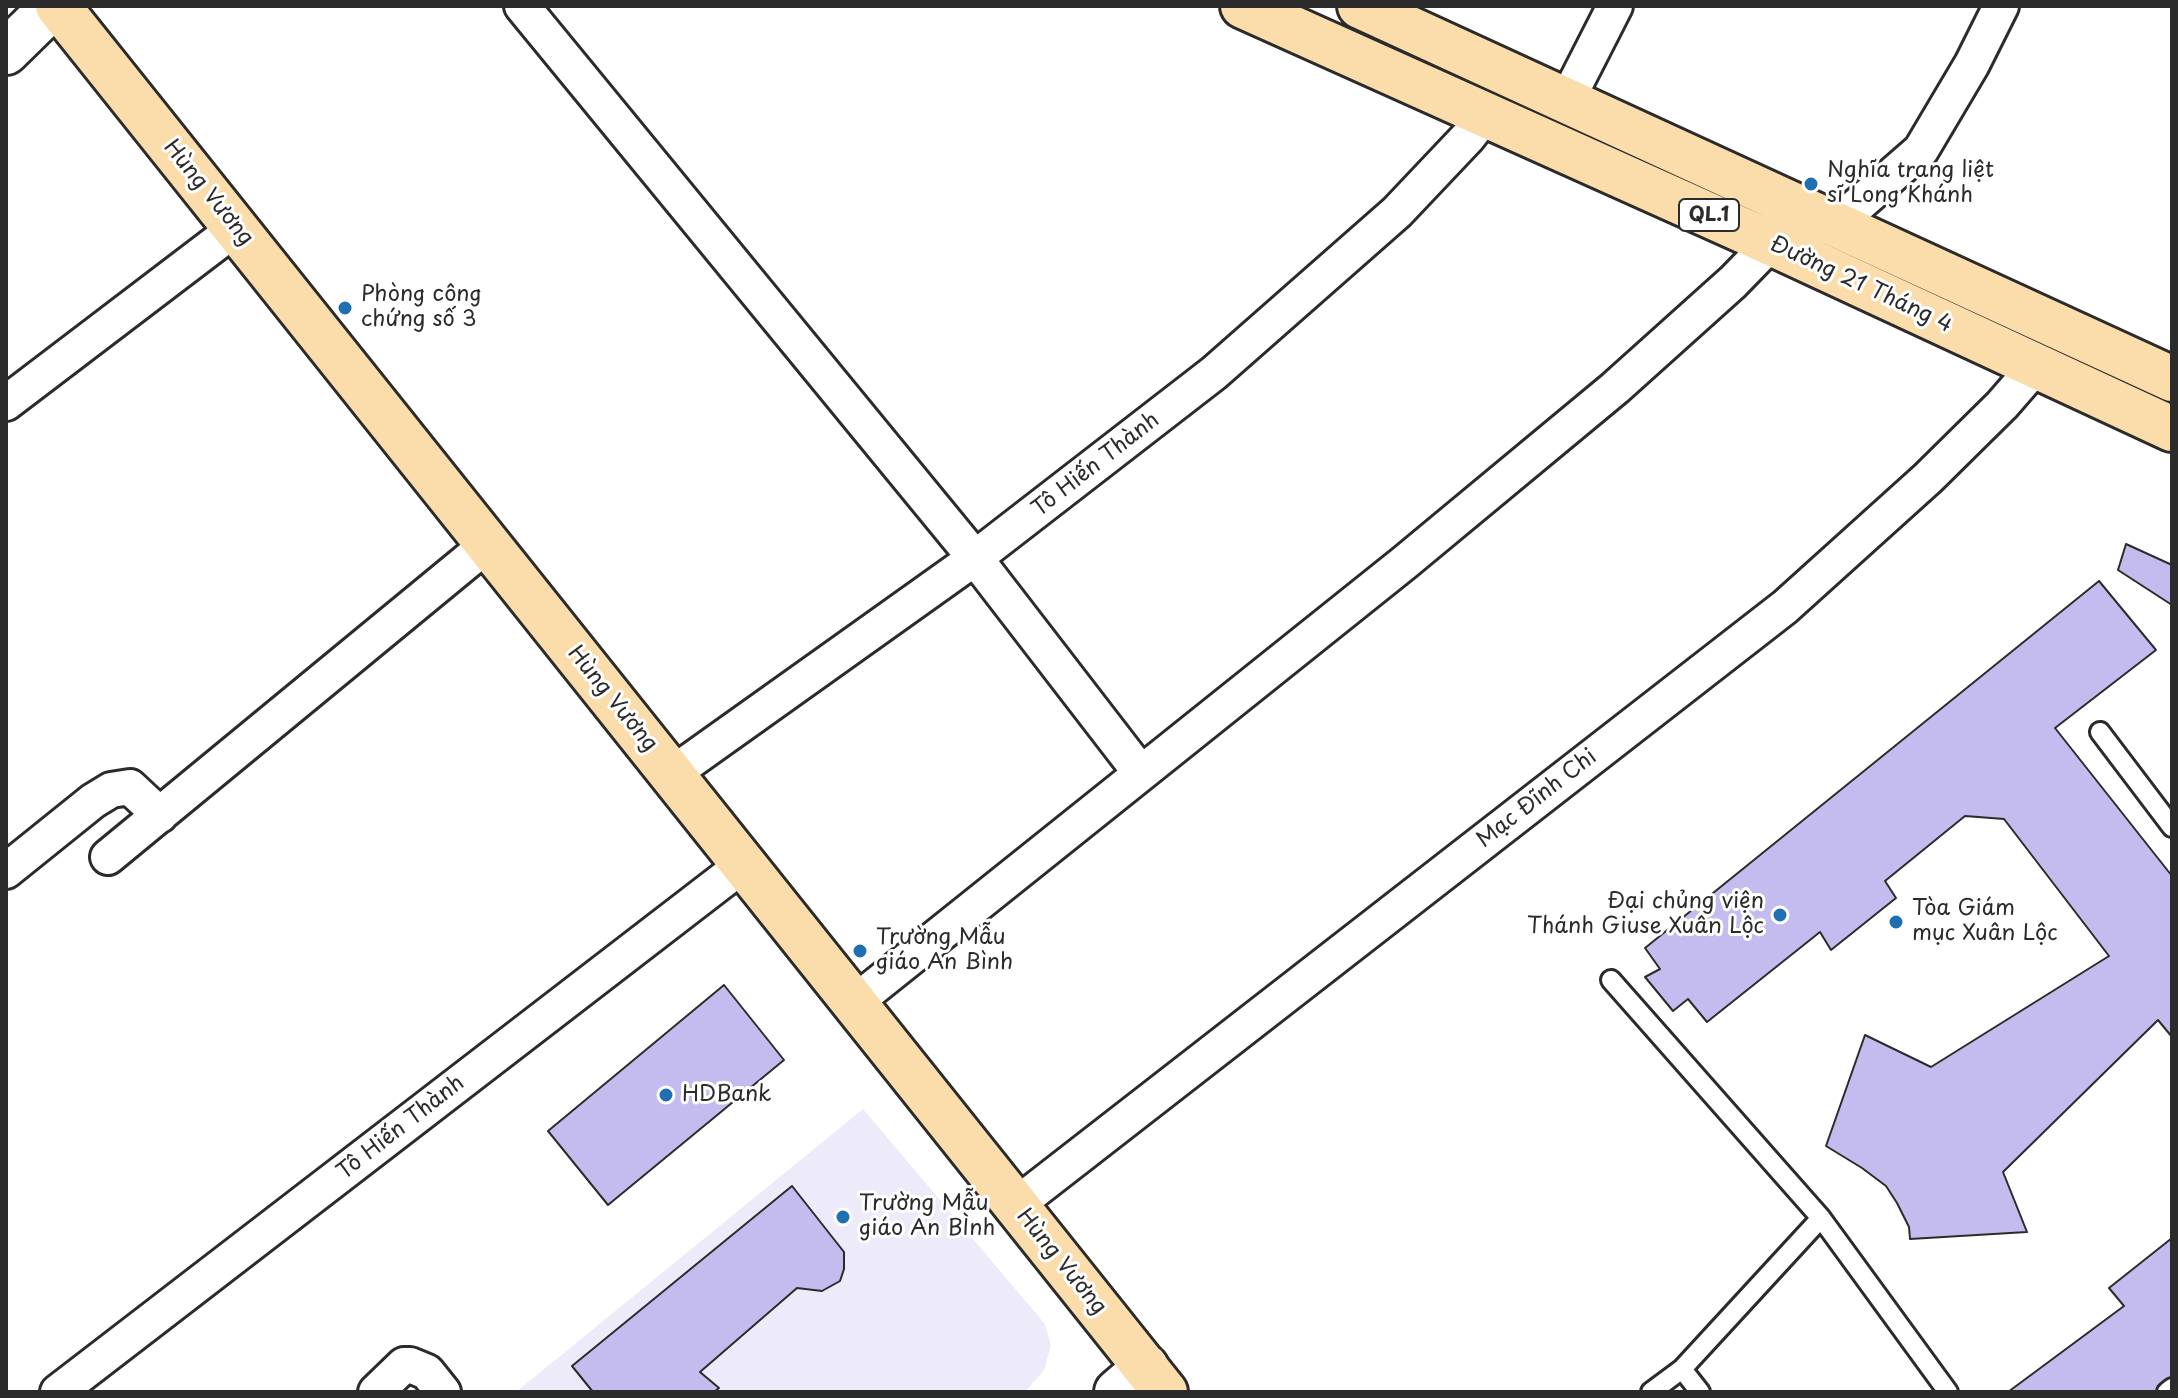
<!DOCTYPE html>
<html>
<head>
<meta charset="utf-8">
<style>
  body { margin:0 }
  #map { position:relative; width:2178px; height:1398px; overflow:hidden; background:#fff; font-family:"Playpen Sans",sans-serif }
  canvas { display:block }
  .frame { position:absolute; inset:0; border:8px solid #2b2b2b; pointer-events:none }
</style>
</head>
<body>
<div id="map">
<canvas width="2178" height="1398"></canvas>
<div class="frame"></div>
</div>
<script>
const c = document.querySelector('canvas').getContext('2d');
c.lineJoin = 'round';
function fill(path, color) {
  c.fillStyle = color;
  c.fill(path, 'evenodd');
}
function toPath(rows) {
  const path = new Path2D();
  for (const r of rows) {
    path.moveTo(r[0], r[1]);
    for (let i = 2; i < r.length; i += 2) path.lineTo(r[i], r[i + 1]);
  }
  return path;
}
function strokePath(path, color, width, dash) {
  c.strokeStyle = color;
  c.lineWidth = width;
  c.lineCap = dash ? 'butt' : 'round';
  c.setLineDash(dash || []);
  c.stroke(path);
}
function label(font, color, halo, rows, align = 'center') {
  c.font = font + ' "Playpen Sans",sans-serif';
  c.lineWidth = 6;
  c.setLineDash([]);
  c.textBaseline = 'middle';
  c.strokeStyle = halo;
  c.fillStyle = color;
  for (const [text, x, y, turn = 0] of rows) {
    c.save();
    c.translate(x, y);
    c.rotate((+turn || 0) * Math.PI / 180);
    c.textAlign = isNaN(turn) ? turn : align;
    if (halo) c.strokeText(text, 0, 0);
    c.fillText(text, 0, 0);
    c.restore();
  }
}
const built = toPath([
  [863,1109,1045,1324,1051,1346,1044,1370,1025,1392,516,1392]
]);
const building = toPath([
  [2126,544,2172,565,2172,605,2118,570,2126,544],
  [2099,581,2156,650,2055,728,2172,876,2172,1037,2158,1020,2003,1172,2027,1232,1910,1239,1909,1227,1897,1203,1886,1186,1862,1168,1826,1146,1865,1035,1931,1067,2109,956,2004,819,1965,816,1885,881,1896,898,1831,950,1820,932,1707,1022,1688,999,1673,1011,1645,977,1660,969,1645,948,2099,581],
  [724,985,784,1060,608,1205,548,1131,724,985],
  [792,1186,844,1252,844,1269,840,1281,822,1291,797,1288,700,1372,719,1388,714,1392,593,1392,572,1366,792,1186],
  [2172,1238,2172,1379,2155,1392,2008,1392,2124,1306,2109,1288,2172,1238]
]);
const lane = toPath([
  [2100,732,2172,827],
  [1611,980,1821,1218,1948,1392],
  [1682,1369,1700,1392],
  [1651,1392,1682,1369,1821,1218],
  [2167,1392,2172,1388]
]);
const street = toPath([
  [522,6,975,558,1140,772],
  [1567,100,1615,6],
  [1835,225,1921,150,1972,64,2001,6],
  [6,403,236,228],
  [672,774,975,558,1214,373,1397,212,1468,137,1485,115],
  [108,857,488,544],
  [6,871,93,801,111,790,130,787,160,815],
  [854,1003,1404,563,1615,388,1733,282,1771,243],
  [1016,1205,1785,607,1928,478,2002,405,2036,366],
  [58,1392,744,864],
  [376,1392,404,1365,410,1365,427,1372,443,1392]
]);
const secondary = toPath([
  [6,52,53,6],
  [1117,1392,1146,1367]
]);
const primary = toPath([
  [58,6,1165,1392]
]);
const highway = toPath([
  [1243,6,1771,243,2172,429],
  [1360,6,2172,379]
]);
const markers = [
  [1811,184,8,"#1f6fb2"],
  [345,308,8,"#1f6fb2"],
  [1780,915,8,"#1f6fb2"],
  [1896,922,8,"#1f6fb2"],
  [860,951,8,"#1f6fb2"],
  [666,1095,8,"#1f6fb2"],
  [843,1217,8,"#1f6fb2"]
];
const shields = [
  [1709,215,60]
];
const shieldNames = [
  ["QL.1",1709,215]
];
const poiNames = [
  ["Nghĩa trang liệt",1827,171],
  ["sĩ Long Khánh",1827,196],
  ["Phòng công",361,295],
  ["chứng số 3",361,320],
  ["Đại chủng viện",1764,902,"right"],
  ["Thánh Giuse Xuân Lộc",1764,927,"right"],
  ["Tòa Giám",1912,909],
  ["mục Xuân Lộc",1912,934],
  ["Trường Mẫu",876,938],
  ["giáo An Bình",876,963],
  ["HDBank",682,1095],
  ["Trường Mẫu",859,1204],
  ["giáo An BÌnh",859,1229]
];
const streetNames = [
  ["Hùng Vương",208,193,51],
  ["Đường 21 Tháng 4",1861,285,25],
  ["Tô Hiến Thành",1096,465,-38],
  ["Hùng Vương",612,699,51],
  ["Mạc Đĩnh Chi",1537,799,-38],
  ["Tô Hiến Thành",401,1128,-38],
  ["Hùng Vương",1061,1262,51]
];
fill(built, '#edebfa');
fill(building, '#c4bcee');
strokePath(building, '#2b2b2b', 2);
strokePath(lane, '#2b2b2b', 24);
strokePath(street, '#2b2b2b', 40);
strokePath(secondary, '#2b2b2b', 50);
strokePath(primary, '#2b2b2b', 50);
strokePath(highway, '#2b2b2b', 50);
strokePath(lane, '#fff', 18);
strokePath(street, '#fff', 34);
strokePath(secondary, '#fff', 44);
strokePath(primary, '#faddab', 44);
strokePath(highway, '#faddab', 44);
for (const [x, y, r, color] of markers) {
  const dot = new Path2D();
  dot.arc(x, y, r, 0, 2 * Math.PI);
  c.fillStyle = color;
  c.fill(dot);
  strokePath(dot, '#fff', 3);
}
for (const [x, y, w] of shields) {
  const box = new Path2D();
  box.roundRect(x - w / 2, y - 16, w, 32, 6);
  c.fillStyle = '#fff';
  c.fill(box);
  strokePath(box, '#2b2b2b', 2);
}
label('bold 20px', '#2b2b2b', null, shieldNames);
label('22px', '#2b2b2b', '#fff', poiNames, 'left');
label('22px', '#2b2b2b', '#fff', streetNames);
</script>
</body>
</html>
